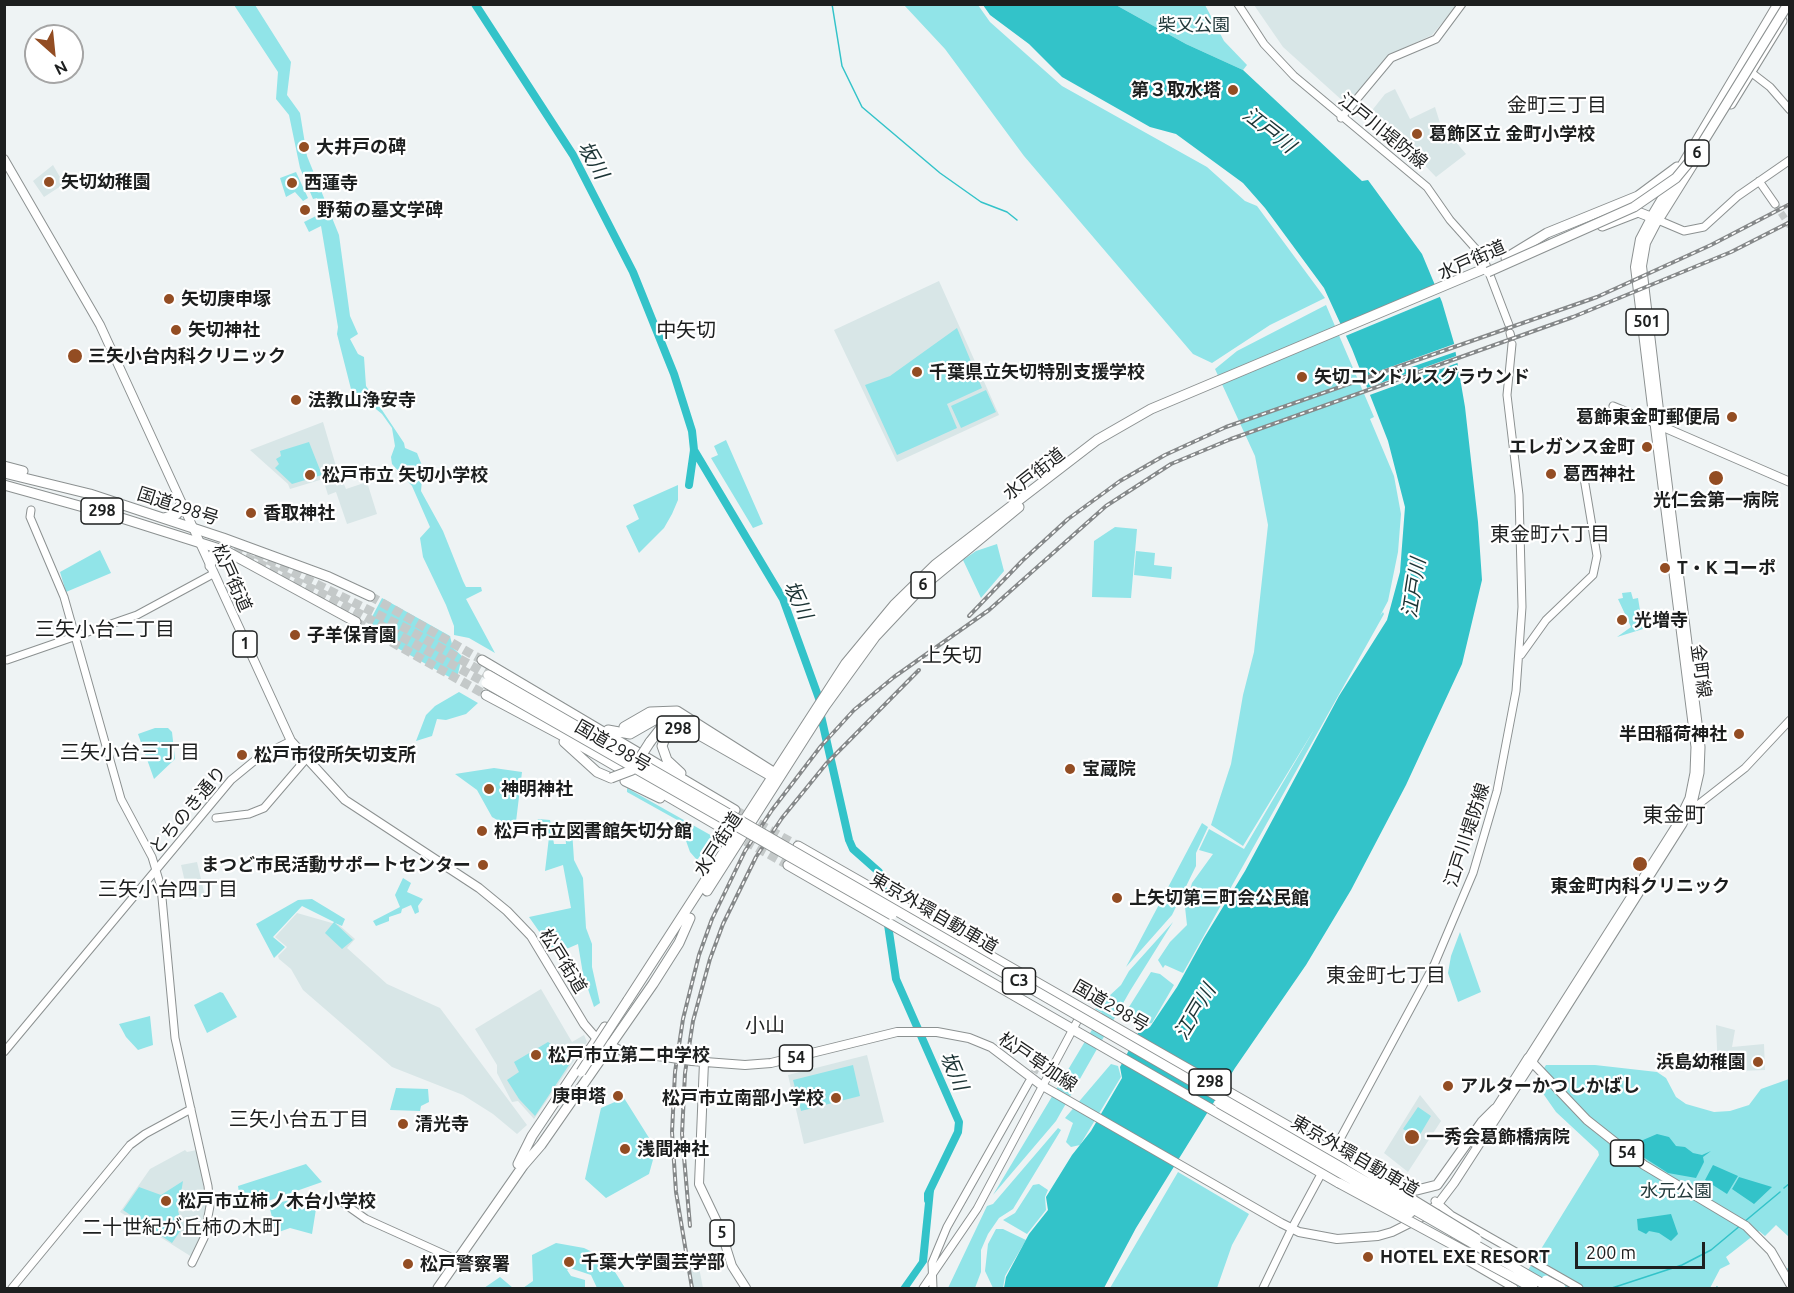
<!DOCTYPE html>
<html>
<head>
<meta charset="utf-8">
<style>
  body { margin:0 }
  #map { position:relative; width:1794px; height:1293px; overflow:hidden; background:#eef3f4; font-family:Ubuntu,sans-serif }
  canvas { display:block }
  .frame { position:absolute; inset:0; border:6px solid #1d1f1f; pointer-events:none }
  .north { position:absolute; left:24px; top:24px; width:60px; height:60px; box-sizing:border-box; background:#fff; border:2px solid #a5a5a5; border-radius:50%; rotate:153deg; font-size:16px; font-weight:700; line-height:24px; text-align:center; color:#1d1f1f }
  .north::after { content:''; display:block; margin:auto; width:21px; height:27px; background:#934d23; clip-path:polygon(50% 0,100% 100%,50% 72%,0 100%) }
  .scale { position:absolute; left:1575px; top:1242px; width:130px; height:27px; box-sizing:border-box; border:3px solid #1d1f1f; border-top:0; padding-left:8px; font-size:18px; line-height:21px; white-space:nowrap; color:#1d1f1f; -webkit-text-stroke:4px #fff; paint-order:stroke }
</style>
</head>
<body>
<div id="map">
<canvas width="1794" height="1293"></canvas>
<div class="frame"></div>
<div class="north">N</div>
<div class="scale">200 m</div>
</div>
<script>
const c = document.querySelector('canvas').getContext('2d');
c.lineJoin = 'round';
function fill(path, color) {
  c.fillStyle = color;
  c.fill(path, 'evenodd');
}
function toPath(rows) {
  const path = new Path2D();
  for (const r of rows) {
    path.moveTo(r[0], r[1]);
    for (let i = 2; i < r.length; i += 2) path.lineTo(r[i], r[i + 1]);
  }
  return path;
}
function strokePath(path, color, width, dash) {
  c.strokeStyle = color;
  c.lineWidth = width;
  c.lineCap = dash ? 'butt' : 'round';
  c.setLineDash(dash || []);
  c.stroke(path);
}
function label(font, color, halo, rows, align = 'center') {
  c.font = font + ' Ubuntu,"Noto Sans JP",sans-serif';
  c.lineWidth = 4.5;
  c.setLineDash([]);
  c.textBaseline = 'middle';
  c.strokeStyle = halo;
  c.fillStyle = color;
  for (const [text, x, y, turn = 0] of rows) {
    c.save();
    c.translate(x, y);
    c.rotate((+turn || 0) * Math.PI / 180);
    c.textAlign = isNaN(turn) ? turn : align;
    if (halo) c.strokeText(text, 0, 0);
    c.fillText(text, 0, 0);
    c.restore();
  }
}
const built = toPath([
  [1254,5,1457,5,1432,35,1389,55,1364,89,1345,103,1283,47],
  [1395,89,1410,119,1435,107,1440,123,1466,154,1436,177,1411,151,1406,151,1366,118,1385,94],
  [53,165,64,184,44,197,33,181],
  [939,281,999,415,897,462,834,330],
  [323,422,336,466,346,489,367,482,377,514,347,524,336,492,328,495,323,479,290,489,288,484,250,450],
  [197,862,205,896,189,899,181,865],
  [297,913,339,925,355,939,347,948,387,984,440,1008,527,1125,517,1134,493,1114,463,1095,392,1067,303,990,291,969,279,959,278,956,287,947,275,937],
  [541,989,572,1042,584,1035,587,1042,534,1119,518,1101,512,1102,497,1073,497,1065,475,1029],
  [1716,1025,1735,1030,1732,1047,1764,1044,1765,1070,1737,1071,1736,1055,1726,1055,1726,1070,1718,1070],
  [867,1055,884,1122,804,1144,788,1075],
  [1420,1095,1441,1121,1408,1172,1384,1153],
  [185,1150,187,1152,197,1150,207,1207,204,1228,192,1257,120,1212,150,1169],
  [697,1257,703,1288,690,1288,685,1259]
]);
const green = toPath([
  [234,5,255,5,291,62,287,95,300,113,307,156,339,235,350,316,358,334,350,339,358,354,364,357,366,386,404,443,405,448,417,453,423,468,421,491,443,531,463,581,466,587,481,587,482,591,466,599,495,653,469,638,454,635,454,626,446,605,423,557,420,538,430,527,412,486,392,464,391,457,395,446,392,428,382,414,366,401,368,394,352,393,337,334,338,327,321,226,309,232,304,222,318,215,321,220,322,206,317,198,313,199,300,168,289,115,276,99,278,72],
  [904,5,978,5,990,22,1062,86,1207,167,1245,201,1257,206,1325,298,1270,325,1212,363,1193,354,1024,156,945,49],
  [1116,5,1205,5,1224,41,1247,65,1243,70,1186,44],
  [296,172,308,198,303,201,295,192,286,197,280,178],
  [1326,305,1374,417,1370,419,1394,476,1401,514,1398,552,1388,601,1380,616,1383,612,1384,614,1183,973,1165,965,1163,968,1158,960,1170,942,1187,925,1185,907,1192,883,1213,854,1199,850,1209,829,1244,849,1315,728,1243,846,1211,825,1231,764,1243,695,1254,652,1268,525,1255,456,1215,369,1237,351],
  [957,328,982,388,947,404,957,428,897,455,865,385,890,376],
  [986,390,996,412,961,428,951,406],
  [726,440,763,524,753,528,711,458,718,455,714,446],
  [309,442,322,475,292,484,275,468,279,464,276,459,281,456,280,451],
  [678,485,678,500,672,514,664,528,639,553,626,526,639,519,633,505],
  [1115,527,1137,529,1131,598,1092,597,1094,541],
  [997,544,1004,571,981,598,963,560,976,551],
  [100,550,111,573,66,592,60,572],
  [1136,551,1155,553,1154,565,1172,567,1171,579,1134,575],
  [1631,592,1633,599,1638,598,1643,629,1617,637,1631,627,1618,599,1623,598,1622,593],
  [382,598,450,636,453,648,462,656,458,674,451,678,365,630],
  [459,692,478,703,466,714,446,720,437,719,432,736,416,741,426,715,435,706],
  [155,728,168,728,172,732,175,759,154,779,138,734],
  [494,768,522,772,515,830,492,817,477,790,455,774],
  [627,788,714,837,697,860,690,852,679,821,627,792],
  [538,819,550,820,554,844,566,844,565,832,572,830,574,860,583,878,586,928,592,944,592,967,600,1003,594,1007,583,974,578,944,564,950,550,947,529,917,571,908,563,865,545,871,549,837,544,836,546,826,535,826],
  [1202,823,1208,827,1196,853,1196,866,1172,915,1126,967],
  [403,878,411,883,407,892,423,899,418,906,419,912,415,914,411,905,402,909,401,913,389,917,389,921,376,926,373,921,400,907,395,895],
  [312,899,345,919,342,926,335,923,353,940,342,949,325,933,334,922,302,906,273,937,285,947,274,958,256,924,298,900],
  [1173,922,1130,991,1056,1121,993,1195,1102,1013,1095,1009,1121,985,1129,971],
  [1460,932,1481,992,1458,1002,1448,973,1451,956],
  [1151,972,1160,974,1174,985,1152,1023,1140,1025,1127,1021,1124,1015],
  [220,992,223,993,237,1017,207,1033,194,1005],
  [150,1016,153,1045,138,1050,126,1037,119,1024],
  [548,1042,573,1059,535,1116,519,1099,507,1080,519,1072,514,1062],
  [1111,1064,1118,1066,1121,1077,1080,1145,1071,1147,1066,1142,1073,1123,1065,1118],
  [853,1065,860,1096,801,1111,793,1080],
  [1546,1065,1595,1065,1657,1072,1666,1078,1676,1097,1686,1104,1714,1112,1730,1111,1749,1105,1761,1089,1789,1079,1789,1237,1776,1225,1765,1236,1759,1231,1726,1257,1730,1264,1720,1269,1710,1288,1517,1288,1599,1155,1598,1151,1556,1112,1535,1082],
  [396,1088,428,1089,429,1102,421,1106,420,1111,390,1110],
  [624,1098,656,1149,649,1174,606,1198,585,1179,601,1108],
  [1418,1107,1431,1116,1418,1138,1403,1129],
  [1058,1128,1061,1130,1013,1209,999,1218,988,1234,981,1250,981,1272,975,1288,948,1288,987,1206,993,1204],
  [306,1164,322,1182,268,1201,240,1198,238,1186],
  [1178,1172,1249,1214,1232,1245,1217,1288,1110,1288],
  [183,1181,178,1211,183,1227,172,1243,123,1210,139,1187,161,1195],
  [1039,1184,1048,1190,1045,1197,1046,1210,1027,1234,1003,1220,1015,1213,1033,1185],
  [298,1198,305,1206,316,1209,312,1234,290,1228,276,1233,269,1205],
  [996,1229,1003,1229,1026,1240,1005,1276,1003,1288,993,1288,985,1271,988,1244],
  [556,1243,584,1248,607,1259,625,1288,597,1288,591,1275,570,1268,567,1270,571,1276,585,1280,585,1288,484,1288,500,1277,513,1288,523,1288,533,1281,532,1255]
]);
const water = toPath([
  [983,5,1116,5,1186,44,1243,70,1362,181,1368,180,1422,254,1442,302,1454,343,1465,407,1478,522,1482,580,1462,664,1406,785,1351,890,1306,965,1235,1068,1136,1228,1104,1288,1004,1288,1006,1277,1029,1234,1048,1210,1046,1197,1072,1155,1091,1131,1122,1078,1120,1067,1138,1033,1150,1027,1177,987,1204,938,1245,871,1339,696,1387,620,1400,572,1405,507,1388,441,1352,349,1324,288,1265,208,1243,183,1176,134,1150,127,1062,77,1029,44,990,15],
  [1657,1134,1669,1137,1676,1146,1685,1147,1693,1153,1702,1155,1711,1151,1703,1157,1704,1162,1696,1178,1668,1173,1640,1155,1638,1147,1643,1140],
  [1713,1165,1738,1176,1727,1194,1705,1180],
  [1739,1177,1772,1187,1754,1204,1732,1189],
  [934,1190,927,1262,909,1288,900,1288,919,1261,926,1193],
  [1671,1214,1678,1234,1671,1241,1659,1233,1649,1231,1646,1234,1638,1230,1637,1219]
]);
const pier = toPath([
  [1438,285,1442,296,1343,337,1338,326],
  [1457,343,1458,351,1362,384,1360,378],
  [1459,355,1460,362,1367,396,1364,389]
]);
const stream = toPath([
  [832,4,842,66,862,107,940,173,981,202,1007,212,1017,220],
  [1784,1188,1790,1183],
  [1744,1222,1780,1192],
  [1788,1269,1790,1269],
  [1612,1288,1682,1265,1711,1250,1741,1225],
  [1716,1288,1717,1287]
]);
const river = toPath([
  [475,4,573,155,633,272,674,374,692,431,694,450,689,485],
  [694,450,783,599,821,704,821,716,849,840,853,849,879,872,885,900],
  [887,918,896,979,959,1122,958,1132,928,1194,928,1200]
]);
const secondaryTunnel = toPath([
  [1775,204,1790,226],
  [1029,1082,1036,1069]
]);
const highwayTunnel = toPath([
  [233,551,331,598,486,683],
  [256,554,407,629,488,675],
  [370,596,482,660],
  [356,622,486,695],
  [735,810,798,846],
  [722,828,788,865]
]);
const secondary = toPath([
  [1238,4,1264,44,1294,76,1427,187,1450,220,1483,257,1509,325],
  [1748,70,1770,87,1790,110],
  [1341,118,1391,58,1436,39,1462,4],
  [1759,181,1775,204],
  [1658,220,1684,231,1704,227,1738,196,1790,160],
  [1510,333,1511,337],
  [31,510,30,517,64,597,121,799,152,857,161,887,175,1038,208,1186,210,1206,204,1238,192,1263],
  [1521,655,1546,620,1593,575,1597,556,1584,478],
  [7,660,137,615,213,574],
  [1690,811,1745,768,1790,720],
  [216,818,249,814,264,808,306,759],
  [4,1052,231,780,259,757,291,741],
  [1528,1058,1675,827,1689,798,1694,773,1695,747,1654,423,1613,406],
  [1533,1061,1683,824,1694,799,1700,773,1701,747,1661,427],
  [339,1200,366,1219,457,1260],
  [1435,1201,1451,1215,1579,1288],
  [1453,1232,1466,1260,1514,1288],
  [12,1288,130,1145,145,1134,191,1109],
  [923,1288,977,1209,1081,1014],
  [933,1288,932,1263,947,1227,1029,1082],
  [1263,1288,1292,1228,1434,965,1473,873,1497,791,1516,691,1522,607,1519,495,1507,395,1512,344]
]);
const primary = toPath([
  [4,159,100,325,291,741,345,800,479,888,507,911,531,936,584,1024,597,1039,624,1052,665,1057],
  [1652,216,1640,239,1635,267,1654,423,1790,482],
  [1658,220,1646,243,1642,266,1661,427],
  [692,1061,745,1065,771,1063,897,1032,937,1032,969,1038,991,1047,1041,1085,1281,1223,1299,1232,1337,1239,1378,1236,1392,1232,1420,1218,1438,1204,1454,1183,1533,1061],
  [704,1062,699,1184,720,1228,732,1266,746,1288],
  [1474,1143,1528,1058,1587,1120,1644,1165,1746,1226,1771,1251,1790,1284]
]);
const highway = toPath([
  [1731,104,1782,21],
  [1652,216,1778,4],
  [1602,226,1638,212,1658,220,1698,156],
  [1506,258,1547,233,1638,196,1677,167],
  [4,466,23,471],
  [4,473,90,494,223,538,329,577,370,596],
  [4,485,112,515,226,551,356,622],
  [164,518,177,514,181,503],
  [210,566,213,554,224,551],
  [482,660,735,810],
  [486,695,578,744,722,828],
  [624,727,650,712,677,711,778,775],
  [608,730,630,734,658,718,679,716],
  [564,742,597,772,611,778],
  [650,742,661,728,669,723,683,722,694,727],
  [681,773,667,760,662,746,667,733,681,728,694,732,771,776,777,777],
  [625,781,660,798],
  [798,846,1351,1162],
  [788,865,1339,1183],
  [707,891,825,706,875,637,922,587,1019,507],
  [628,1000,846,663,894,605,936,564,1097,440,1151,409,1486,268],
  [518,1164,532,1136,605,1027],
  [522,1167,541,1145,653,984,679,943,690,918],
  [1373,1172,1417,1190,1437,1185,1482,1122,1495,1109],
  [438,1288,525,1163]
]);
const rail = toPath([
  [969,616,1022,561,1068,519,1120,481,1165,455,1226,427,1597,297,1711,245,1790,204],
  [690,1226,682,1134,685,1073,693,1021,710,959,723,924,756,857,782,818,826,764,919,670],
  [692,1288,676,1192,672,1132,675,1072,683,1019,699,955,712,919,745,851,772,810,821,746,854,710,894,677,989,610,1106,506,1171,464,1231,439,1573,317,1731,252,1790,222]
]);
const primaryBridge = toPath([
  [665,1057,692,1061]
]);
const highwayBridge = toPath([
  [1488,272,1634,207,1676,178,1695,155,1788,4],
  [488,675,1550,1288],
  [486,683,892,915],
  [611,778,632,770,650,742],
  [581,1072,628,1000],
  [1219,1103,1410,1213],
  [1351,1162,1477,1239],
  [1339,1183,1533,1288],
  [1546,1280,1561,1288]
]);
const markers = [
  [1233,90,6,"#934d23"],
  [1417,134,6,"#934d23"],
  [304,147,6,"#934d23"],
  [49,182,6,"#934d23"],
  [292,183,6,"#934d23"],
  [305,210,6,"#934d23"],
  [169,299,6,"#934d23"],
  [176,330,6,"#934d23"],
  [75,356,8,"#934d23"],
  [917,372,6,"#934d23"],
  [1302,377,6,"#934d23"],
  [296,400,6,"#934d23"],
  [1732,417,6,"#934d23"],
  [1647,447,6,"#934d23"],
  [1551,474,6,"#934d23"],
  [310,475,6,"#934d23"],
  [1716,478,8,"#934d23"],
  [251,513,6,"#934d23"],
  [1665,568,6,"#934d23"],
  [1622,620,6,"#934d23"],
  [295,635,6,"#934d23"],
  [1739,734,6,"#934d23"],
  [242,755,6,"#934d23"],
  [1070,769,6,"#934d23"],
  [489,789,6,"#934d23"],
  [482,831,6,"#934d23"],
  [1640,864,8,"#934d23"],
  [483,865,6,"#934d23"],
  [1117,898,6,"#934d23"],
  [536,1055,6,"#934d23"],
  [1758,1062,6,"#934d23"],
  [1448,1086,6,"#934d23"],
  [618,1096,6,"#934d23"],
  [836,1098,6,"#934d23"],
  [403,1124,6,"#934d23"],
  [1412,1137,8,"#934d23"],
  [625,1149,6,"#934d23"],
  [166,1201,6,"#934d23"],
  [1368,1257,6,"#934d23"],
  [569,1262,6,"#934d23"],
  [408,1264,6,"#934d23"]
];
const shields = [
  [1697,153,24],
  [1647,322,42],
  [102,511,42],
  [923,585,24],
  [245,644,24],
  [678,729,42],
  [1019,981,33],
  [796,1058,33],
  [1210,1082,42],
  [1627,1153,33],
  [722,1233,24]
];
const shieldNames = [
  ["6",1697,153],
  ["501",1647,322],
  ["298",102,511],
  ["6",923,585],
  ["1",245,644],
  ["298",678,729],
  ["C3",1019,981],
  ["54",796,1058],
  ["298",1210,1082],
  ["54",1627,1153],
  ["5",722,1233]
];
const parkNames = [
  ["柴又公園",1194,25],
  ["水元公園",1676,1191]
];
const poiNames = [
  ["第３取水塔",1221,90,"right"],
  ["葛飾区立 金町小学校",1429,134],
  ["大井戸の碑",316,147],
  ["矢切幼稚園",61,182],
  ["西蓮寺",304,183],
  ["野菊の墓文学碑",317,210],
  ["矢切庚申塚",181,299],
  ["矢切神社",188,330],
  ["三矢小台内科クリニック",88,356],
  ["千葉県立矢切特別支援学校",929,372],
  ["矢切コンドルスグラウンド",1314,377],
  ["法教山浄安寺",308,400],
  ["葛飾東金町郵便局",1720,417,"right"],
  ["エレガンス金町",1635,447,"right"],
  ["葛西神社",1563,474],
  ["松戸市立 矢切小学校",322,475],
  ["光仁会第一病院",1716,500,"center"],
  ["香取神社",263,513],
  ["T・K コーポ",1677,568],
  ["光増寺",1634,620],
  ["子羊保育園",307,635],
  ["半田稲荷神社",1727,734,"right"],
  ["松戸市役所矢切支所",254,755],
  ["宝蔵院",1082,769],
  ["神明神社",501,789],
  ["松戸市立図書館矢切分館",494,831],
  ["まつど市民活動サポートセンター",471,865,"right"],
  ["東金町内科クリニック",1640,886,"center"],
  ["上矢切第三町会公民館",1129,898],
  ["松戸市立第二中学校",548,1055],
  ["浜島幼稚園",1746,1062,"right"],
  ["アルターかつしかばし",1460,1086],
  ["庚申塔",606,1096,"right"],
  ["松戸市立南部小学校",824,1098,"right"],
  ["清光寺",415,1124],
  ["一秀会葛飾橋病院",1426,1137],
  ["浅間神社",637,1149],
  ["松戸市立柿ノ木台小学校",178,1201],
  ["HOTEL EXE RESORT",1380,1257],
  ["千葉大学園芸学部",581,1262],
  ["松戸警察署",420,1264]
];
const streetNames = [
  ["江戸川堤防線",1383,131,39],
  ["水戸街道",1472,260,-24],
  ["水戸街道",1034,474,-38],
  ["国道298号",178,506,18],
  ["松戸街道",232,578,66],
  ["金町線",1701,671,82],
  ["国道298号",613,746,30],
  ["とちのき通り",188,810,-50],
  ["江戸川堤防線",1467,835,-72],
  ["水戸街道",718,844,-57],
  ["東京外環自動車道",934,913,30],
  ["松戸街道",563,961,58],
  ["国道298号",1111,1006,30],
  ["松戸草加線",1038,1062,34],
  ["東京外環自動車道",1355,1156,30]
];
const neighbourhoodNames = [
  ["金町三丁目",1557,105],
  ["中矢切",686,330],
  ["東金町六丁目",1550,534],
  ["三矢小台二丁目",105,629],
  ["上矢切",952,655],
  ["三矢小台三丁目",130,752],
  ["三矢小台四丁目",168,889],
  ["東金町七丁目",1386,975],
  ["小山",765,1025],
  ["三矢小台五丁目",299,1119],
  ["二十世紀が丘柿の木町",182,1227]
];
const waterNames = [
  ["江戸川",1269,130,38],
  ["坂川",593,160,60],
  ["江戸川",1414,588,-81],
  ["坂川",798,600,65],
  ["江戸川",1195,1012,-59],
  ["坂川",954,1071,67]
];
const quarterNames = [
  ["東金町",1674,815]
];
fill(built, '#d8e6e7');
fill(green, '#91e4e8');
fill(water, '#33c3c9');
fill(pier, '#eef3f4');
strokePath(stream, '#33c3c9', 1.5);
strokePath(river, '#33c3c9', 8);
strokePath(secondaryTunnel, '#c4c9c9', 7, [7, 3.5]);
strokePath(highwayTunnel, '#c4c9c9', 9, [9, 4.5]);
strokePath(secondary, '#8c9191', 9);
strokePath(primary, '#8c9191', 10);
strokePath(highway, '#8c9191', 11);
strokePath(secondary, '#fff', 7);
strokePath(primary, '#fff', 8);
strokePath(highway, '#fff', 9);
strokePath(rail, '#858889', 4);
strokePath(rail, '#fff', 1.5, [4.5]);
strokePath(primaryBridge, '#8c9191', 10, []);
strokePath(highwayBridge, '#8c9191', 11, []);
strokePath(primaryBridge, '#fff', 8);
strokePath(highwayBridge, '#fff', 9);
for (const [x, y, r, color] of markers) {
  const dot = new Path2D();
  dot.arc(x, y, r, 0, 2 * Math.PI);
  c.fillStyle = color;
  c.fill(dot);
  strokePath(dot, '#fff', 2);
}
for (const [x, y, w] of shields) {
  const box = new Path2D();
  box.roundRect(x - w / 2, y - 13, w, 26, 4.5);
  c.fillStyle = '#fff';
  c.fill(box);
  strokePath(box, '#1d1f1f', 1.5);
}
label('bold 16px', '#1d1f1f', null, shieldNames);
label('18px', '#233a3b', '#fff', parkNames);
label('bold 18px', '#1d1f1f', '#fff', poiNames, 'left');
label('18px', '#1d1f1f', '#fff', streetNames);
label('20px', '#1d1f1f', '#fff', neighbourhoodNames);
label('italic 20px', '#1c3435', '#fff', waterNames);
label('21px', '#1d1f1f', '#fff', quarterNames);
</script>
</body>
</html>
